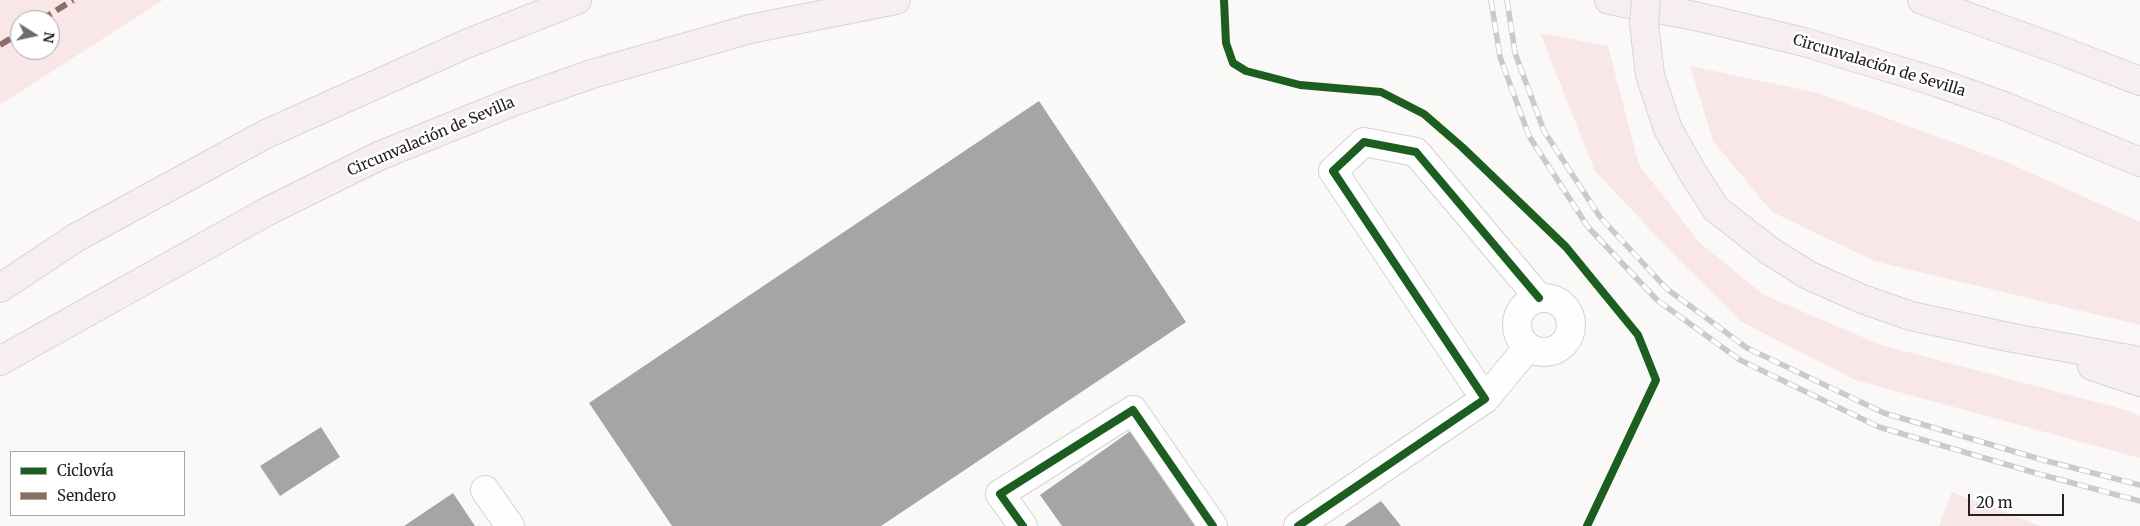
<!DOCTYPE html>
<html>
<head>
<meta charset="utf-8">
<style>
  body { margin:0 }
  #map { position:relative; width:2140px; height:526px; overflow:hidden; background:#fbf8f8; font-family:Merriweather,serif }
  canvas { display:block }
  .legend { position:absolute; left:10px; top:451px; width:175px; height:65px; box-sizing:border-box; background:#fff; border:1px solid #a7a6a6; margin:0; padding:6px 9px; list-style:none; font-size:15px; color:#232121 }
  .legend li { display:flex; align-items:center; gap:10px; height:25px }
  .legend b { width:25px; border:1px solid #a7a6a6 }
  .north { position:absolute; left:10px; top:10px; width:50px; height:50px; box-sizing:border-box; background:#fff; border:1px solid #a7a6a6; border-radius:50%; rotate:100deg; font-size:14px; font-weight:700; line-height:20px; text-align:center; color:#232121 }
  .north::after { content:''; display:block; margin:auto; width:18px; height:22px; background:#6f6c6c; clip-path:polygon(50% 0,100% 100%,50% 72%,0 100%) }
  .scale { position:absolute; left:1968px; top:494px; width:96px; height:22px; box-sizing:border-box; border:2px solid #232121; border-top:0; padding-left:6px; font-size:15px; line-height:18px; white-space:nowrap; color:#232121; -webkit-text-stroke:4px #fff; paint-order:stroke }
</style>
</head>
<body>
<div id="map">
<canvas width="2140" height="526"></canvas>
<ul class="legend">
<li><b style="height:6px;background:#1b5e20"></b>Ciclovía</li>
<li><b style="height:6px;background:#8d6e63"></b>Sendero</li>
</ul>
<div class="north">N</div>
<div class="scale">20 m</div>
</div>
<script>
const c = document.querySelector('canvas').getContext('2d');
c.lineJoin = 'round';
function fill(path, color) {
  c.fillStyle = color;
  c.fill(path, 'evenodd');
}
function toPath(rows) {
  const path = new Path2D();
  for (const r of rows) {
    if (r.length === 3) {
      path.moveTo(r[0] + r[2], r[1]);
      path.arc(r[0], r[1], r[2], 0, 2 * Math.PI);
      continue;
    }
    path.moveTo(r[0], r[1]);
    for (let i = 2; i < r.length; i += 2) path.lineTo(r[i], r[i + 1]);
  }
  return path;
}
function strokePath(path, color, width, dash) {
  c.strokeStyle = color;
  c.lineWidth = width;
  c.lineCap = dash ? 'butt' : 'round';
  c.setLineDash(dash || []);
  c.stroke(path);
}
function label(font, color, halo, rows, align = 'center') {
  c.font = font + ' Merriweather,serif';
  c.lineWidth = 5;
  c.setLineDash([]);
  c.textBaseline = 'middle';
  c.strokeStyle = halo;
  c.fillStyle = color;
  for (const [text, x, y, turn = 0] of rows) {
    c.save();
    c.translate(x, y);
    c.rotate((+turn || 0) * Math.PI / 180);
    c.textAlign = isNaN(turn) ? turn : align;
    if (halo) c.strokeText(text, 0, 0);
    c.fillText(text, 0, 0);
    c.restore();
  }
}
const green = toPath([
  [0,0,163,0,0,105],
  [20,20,50,20,50,50,20,50],
  [1540,33,1608,46,1639,165,1699,242,1764,295,1881,345,2126,410,2140,416,2140,458,1855,380,1742,322,1677,258,1595,171],
  [1690,66,1818,93,2004,161,2140,222,2140,325,1874,261,1772,212,1713,141],
  [1952,492,2040,526,1939,526]
]);
const building = toPath([
  [1039,101,1186,322,881,526,672,526,589,403],
  [321,427,340,457,280,496,260,466],
  [1132,430,1199,526,1062,526,1040,495],
  [453,493,475,526,404,526],
  [1381,501,1401,526,1344,526]
]);
const minor = toPath([
  [1544,325,27],
  [1485,399,1528,347],
  [485,490,510,526],
  [1023,526,1000,494,1133,410,1213,526],
  [1298,526,1485,399,1333,171,1364,142,1416,152,1539,298]
]);
const motorway = toPath([
  [1609,0,1695,16,1804,42,1933,81,2004,106,2140,162],
  [1922,0,2054,48,2140,81],
  [1808,275,1862,299,1911,316,2008,337,2140,361],
  [0,288,77,237,266,134,466,44,577,0],
  [0,361,268,211,379,156,515,101,592,74,750,29,896,0],
  [2092,366,2140,382]
]);
const rail = toPath([
  [1491,0,1500,57,1529,136,1588,227,1657,300,1740,360,1879,427,2039,474,2140,501],
  [1507,0,1515,53,1544,131,1600,217,1667,289,1747,348,1884,413,2043,460,2140,485]
]);
const motorwayBridge = toPath([
  [1646,0,1644,24,1650,75,1668,129,1691,170,1716,209,1770,251,1808,275]
]);
const quiet = toPath([
  [41,20,73,0],
  [0,45,20,33]
]);
const cycleway = toPath([
  [1224,0,1226,43,1233,63,1246,71,1300,85,1381,92,1424,114,1462,147,1566,247,1638,335,1656,380,1587,526],
  [1023,526,1000,494,1133,410,1213,526],
  [1298,526,1485,399,1333,171,1364,142,1416,152,1539,298]
]);
const streetNames = [
  ["Circunvalación de Sevilla",1879,66,17],
  ["Circunvalación de Sevilla",431,137,-23]
];
fill(green, '#f9e6e9');
fill(building, '#a6a4a4');
strokePath(minor, '#d5d2d2', 30);
strokePath(motorway, '#d6d5d5', 30);
strokePath(minor, '#fefefe', 28);
strokePath(motorway, '#f7eef0', 28);
strokePath(rail, '#cbc9c9', 5.5);
strokePath(rail, '#fff', 4, [11]);
strokePath(motorwayBridge, '#d6d5d5', 30, []);
strokePath(motorwayBridge, '#f7eef0', 28);
strokePath(quiet, '#8d6e63', 6, [12, 6]);
strokePath(cycleway, '#1b5e20', 8);
label('15px', '#232121', '#fff', streetNames);
</script>
</body>
</html>
